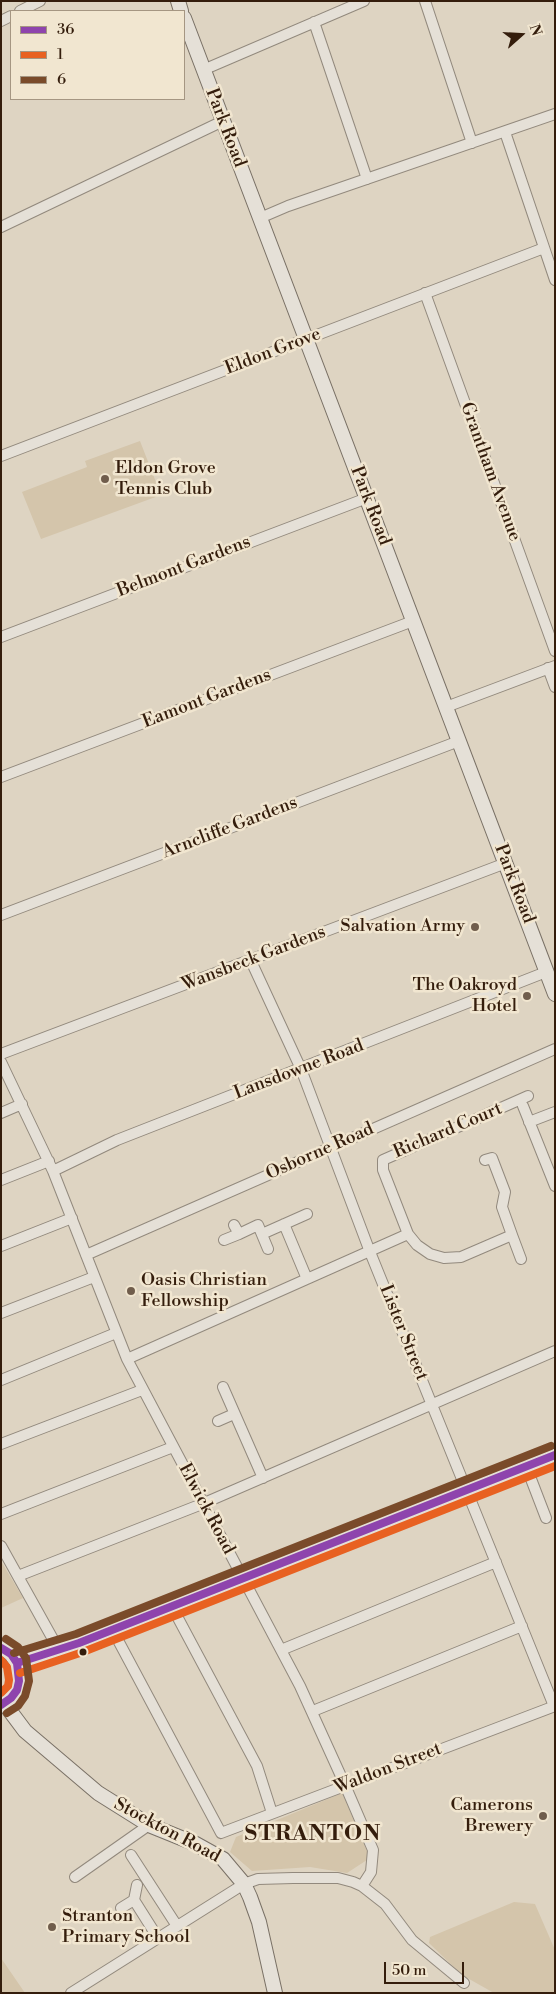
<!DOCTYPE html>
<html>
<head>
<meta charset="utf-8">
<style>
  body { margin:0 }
  #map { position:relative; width:556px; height:1994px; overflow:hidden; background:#ded4c2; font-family:"Libre Bodoni",serif }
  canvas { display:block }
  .frame { position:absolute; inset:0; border:2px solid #341d0c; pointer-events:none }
  .legend { position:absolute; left:10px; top:10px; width:175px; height:90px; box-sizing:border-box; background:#f1e6d0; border:1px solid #a59682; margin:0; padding:6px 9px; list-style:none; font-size:15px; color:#341d0c }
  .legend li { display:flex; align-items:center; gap:10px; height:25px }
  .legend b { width:25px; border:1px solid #a59682 }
  .north { position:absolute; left:496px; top:10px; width:50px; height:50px; -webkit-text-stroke:4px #f1e6d0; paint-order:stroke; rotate:71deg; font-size:14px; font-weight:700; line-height:20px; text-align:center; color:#341d0c }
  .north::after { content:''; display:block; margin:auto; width:18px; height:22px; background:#341d0c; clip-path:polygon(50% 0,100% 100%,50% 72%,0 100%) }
  .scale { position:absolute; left:384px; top:1962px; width:80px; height:22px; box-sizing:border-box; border:2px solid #341d0c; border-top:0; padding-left:6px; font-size:15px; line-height:18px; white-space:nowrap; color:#341d0c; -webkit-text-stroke:4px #f1e6d0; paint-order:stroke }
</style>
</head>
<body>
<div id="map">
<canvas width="556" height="1994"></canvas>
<div class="frame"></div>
<ul class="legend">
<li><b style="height:6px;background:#8e44ad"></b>36</li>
<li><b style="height:6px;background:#e86121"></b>1</li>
<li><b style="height:6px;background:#7a4b2a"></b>6</li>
</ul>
<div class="north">N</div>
<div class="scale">50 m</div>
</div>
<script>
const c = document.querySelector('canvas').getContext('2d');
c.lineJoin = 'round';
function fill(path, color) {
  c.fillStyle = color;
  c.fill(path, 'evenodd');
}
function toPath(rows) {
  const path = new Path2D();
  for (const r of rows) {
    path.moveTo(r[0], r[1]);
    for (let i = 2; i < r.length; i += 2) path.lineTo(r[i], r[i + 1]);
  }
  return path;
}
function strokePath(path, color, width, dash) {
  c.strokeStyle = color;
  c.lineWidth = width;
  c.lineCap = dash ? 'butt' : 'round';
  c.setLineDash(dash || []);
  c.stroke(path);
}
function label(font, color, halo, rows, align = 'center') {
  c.font = font + ' "Libre Bodoni",serif';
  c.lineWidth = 5;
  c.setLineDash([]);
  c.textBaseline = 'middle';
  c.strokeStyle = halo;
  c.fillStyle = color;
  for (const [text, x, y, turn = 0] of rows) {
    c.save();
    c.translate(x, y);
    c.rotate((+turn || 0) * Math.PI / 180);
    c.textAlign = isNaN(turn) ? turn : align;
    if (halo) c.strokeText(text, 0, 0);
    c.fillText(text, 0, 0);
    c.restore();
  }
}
const green = toPath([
  [140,441,161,495,41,539,22,492,87,467,85,461],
  [1,1561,23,1598,1,1608],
  [342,1793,370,1858,347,1873,310,1867,252,1871,230,1852,236,1837],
  [514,1902,535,1904,555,1950,555,1993,494,1993,462,1975,429,1943,430,1937],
  [1,1958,25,1993,1,1993]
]);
const street = toPath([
  [425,1,472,143],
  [20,11,40,1],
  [1,21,11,16],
  [314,22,367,179],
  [203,70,364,1],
  [505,132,555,280],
  [260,218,288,206,555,114],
  [1,227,223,121],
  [425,293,555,651],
  [1,456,544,248],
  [1,637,367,498],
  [548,668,555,687],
  [446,707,555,666],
  [1,777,413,621],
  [1,915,459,741],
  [251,961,301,1069,370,1252,554,1706],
  [1,1054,506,863],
  [1,1062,53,1171,127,1359,300,1686,345,1785,373,1850,371,1872,362,1886],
  [523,1106,555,1186],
  [1,1113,22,1104],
  [529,1122,555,1112],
  [485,1160,492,1158,505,1192,502,1207,512,1235,461,1257,444,1258,430,1254,417,1245,408,1234,383,1170,383,1160,528,1096],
  [53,1171,117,1140,546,972],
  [1,1180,49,1161],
  [284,1224,307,1279],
  [234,1225,239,1234,258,1225,268,1249],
  [262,1234,307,1214],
  [512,1235,521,1259],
  [224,1240,239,1234],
  [1,1246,72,1218],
  [86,1255,555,1049],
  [1,1313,94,1277],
  [127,1359,408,1234],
  [1,1380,116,1333],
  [223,1387,263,1478],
  [218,1421,234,1414],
  [1,1444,142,1390],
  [526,1466,546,1518],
  [1,1514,173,1447],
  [1,1546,59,1650],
  [18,1576,202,1504,555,1351],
  [171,1605,257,1766,272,1813],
  [112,1629,221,1833,555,1706],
  [281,1650,496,1562],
  [313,1711,522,1626],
  [131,1855,177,1926],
  [75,1877,149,1825],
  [134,1900,158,1938],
  [121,1908,134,1900,137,1885],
  [71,1993,244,1884,258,1879,293,1878,338,1878,353,1882,362,1886,385,1904,412,1940,464,1983]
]);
const secondary = toPath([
  [178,1,181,11],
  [184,18,555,994],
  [1,1648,11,1654,17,1663,19,1681,17,1690,11,1698,1,1705],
  [17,1663,79,1643,555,1455],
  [4,1703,25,1731,98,1793,149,1825,196,1844,223,1859,244,1884,250,1897,259,1922,275,1993]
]);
const bus1 = toPath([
  [1,1648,11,1654,17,1663,19,1681,17,1690,11,1698,1,1705],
  [17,1663,79,1643,555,1455]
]);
const bus2 = toPath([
  [1,1660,7,1667,9,1680,8,1686,1,1693],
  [20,1673,83,1652,555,1466]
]);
const bus3 = toPath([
  [6,1639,18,1647,26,1658,29,1681,25,1696,18,1706,7,1713],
  [14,1653,76,1634,551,1446]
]);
const markers = [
  [105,479,5,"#705d4c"],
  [475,927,5,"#705d4c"],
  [527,996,5,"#705d4c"],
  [131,1291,5,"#705d4c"],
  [83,1652,4.5,"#341d0c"],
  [543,1816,5,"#705d4c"],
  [52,1927,5,"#705d4c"]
];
const streetNames = [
  ["Park Road",225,128,69],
  ["Eldon Grove",273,352,-21],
  ["Grantham Avenue",490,472,70],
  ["Park Road",370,506,69],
  ["Belmont Gardens",184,567,-21],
  ["Eamont Gardens",207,699,-21],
  ["Arncliffe Gardens",230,828,-21],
  ["Park Road",514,884,69],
  ["Wansbeck Gardens",254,959,-21],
  ["Lansdowne Road",299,1070,-21],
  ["Richard Court",448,1131,-23],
  ["Osborne Road",320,1152,-24],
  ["Lister Street",403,1333,68],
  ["Elwick Road",206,1509,62],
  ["Waldon Street",388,1769,-21],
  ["Stockton Road",167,1831,28]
];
const poiNames = [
  ["Eldon Grove",115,469],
  ["Tennis Club",115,490],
  ["Salvation Army",465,927,"right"],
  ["The Oakroyd",517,986,"right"],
  ["Hotel",517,1007,"right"],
  ["Oasis Christian",141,1281],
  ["Fellowship",141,1302],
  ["Camerons",533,1806,"right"],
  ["Brewery",533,1827,"right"],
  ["Stranton",62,1917],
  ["Primary School",62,1938]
];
const districtNames = [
  ["STRANTON",313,1835]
];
fill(green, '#d4c5ab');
strokePath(street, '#92897d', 12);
strokePath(secondary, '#797065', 16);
strokePath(street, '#e5e0d7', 10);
strokePath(secondary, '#e5e0d7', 14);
strokePath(bus1, '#8e44ad', 8);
strokePath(bus2, '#e86121', 8);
strokePath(bus3, '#7a4b2a', 8);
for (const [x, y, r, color] of markers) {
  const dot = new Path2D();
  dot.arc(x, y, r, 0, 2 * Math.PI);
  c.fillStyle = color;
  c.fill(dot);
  strokePath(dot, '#f1e6d0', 2);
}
label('18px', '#341d0c', '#f1e6d0', streetNames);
label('18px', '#341d0c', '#f1e6d0', poiNames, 'left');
c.letterSpacing = '1px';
label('bold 22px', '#341d0c', '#f1e6d0', districtNames);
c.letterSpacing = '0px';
</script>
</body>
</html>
